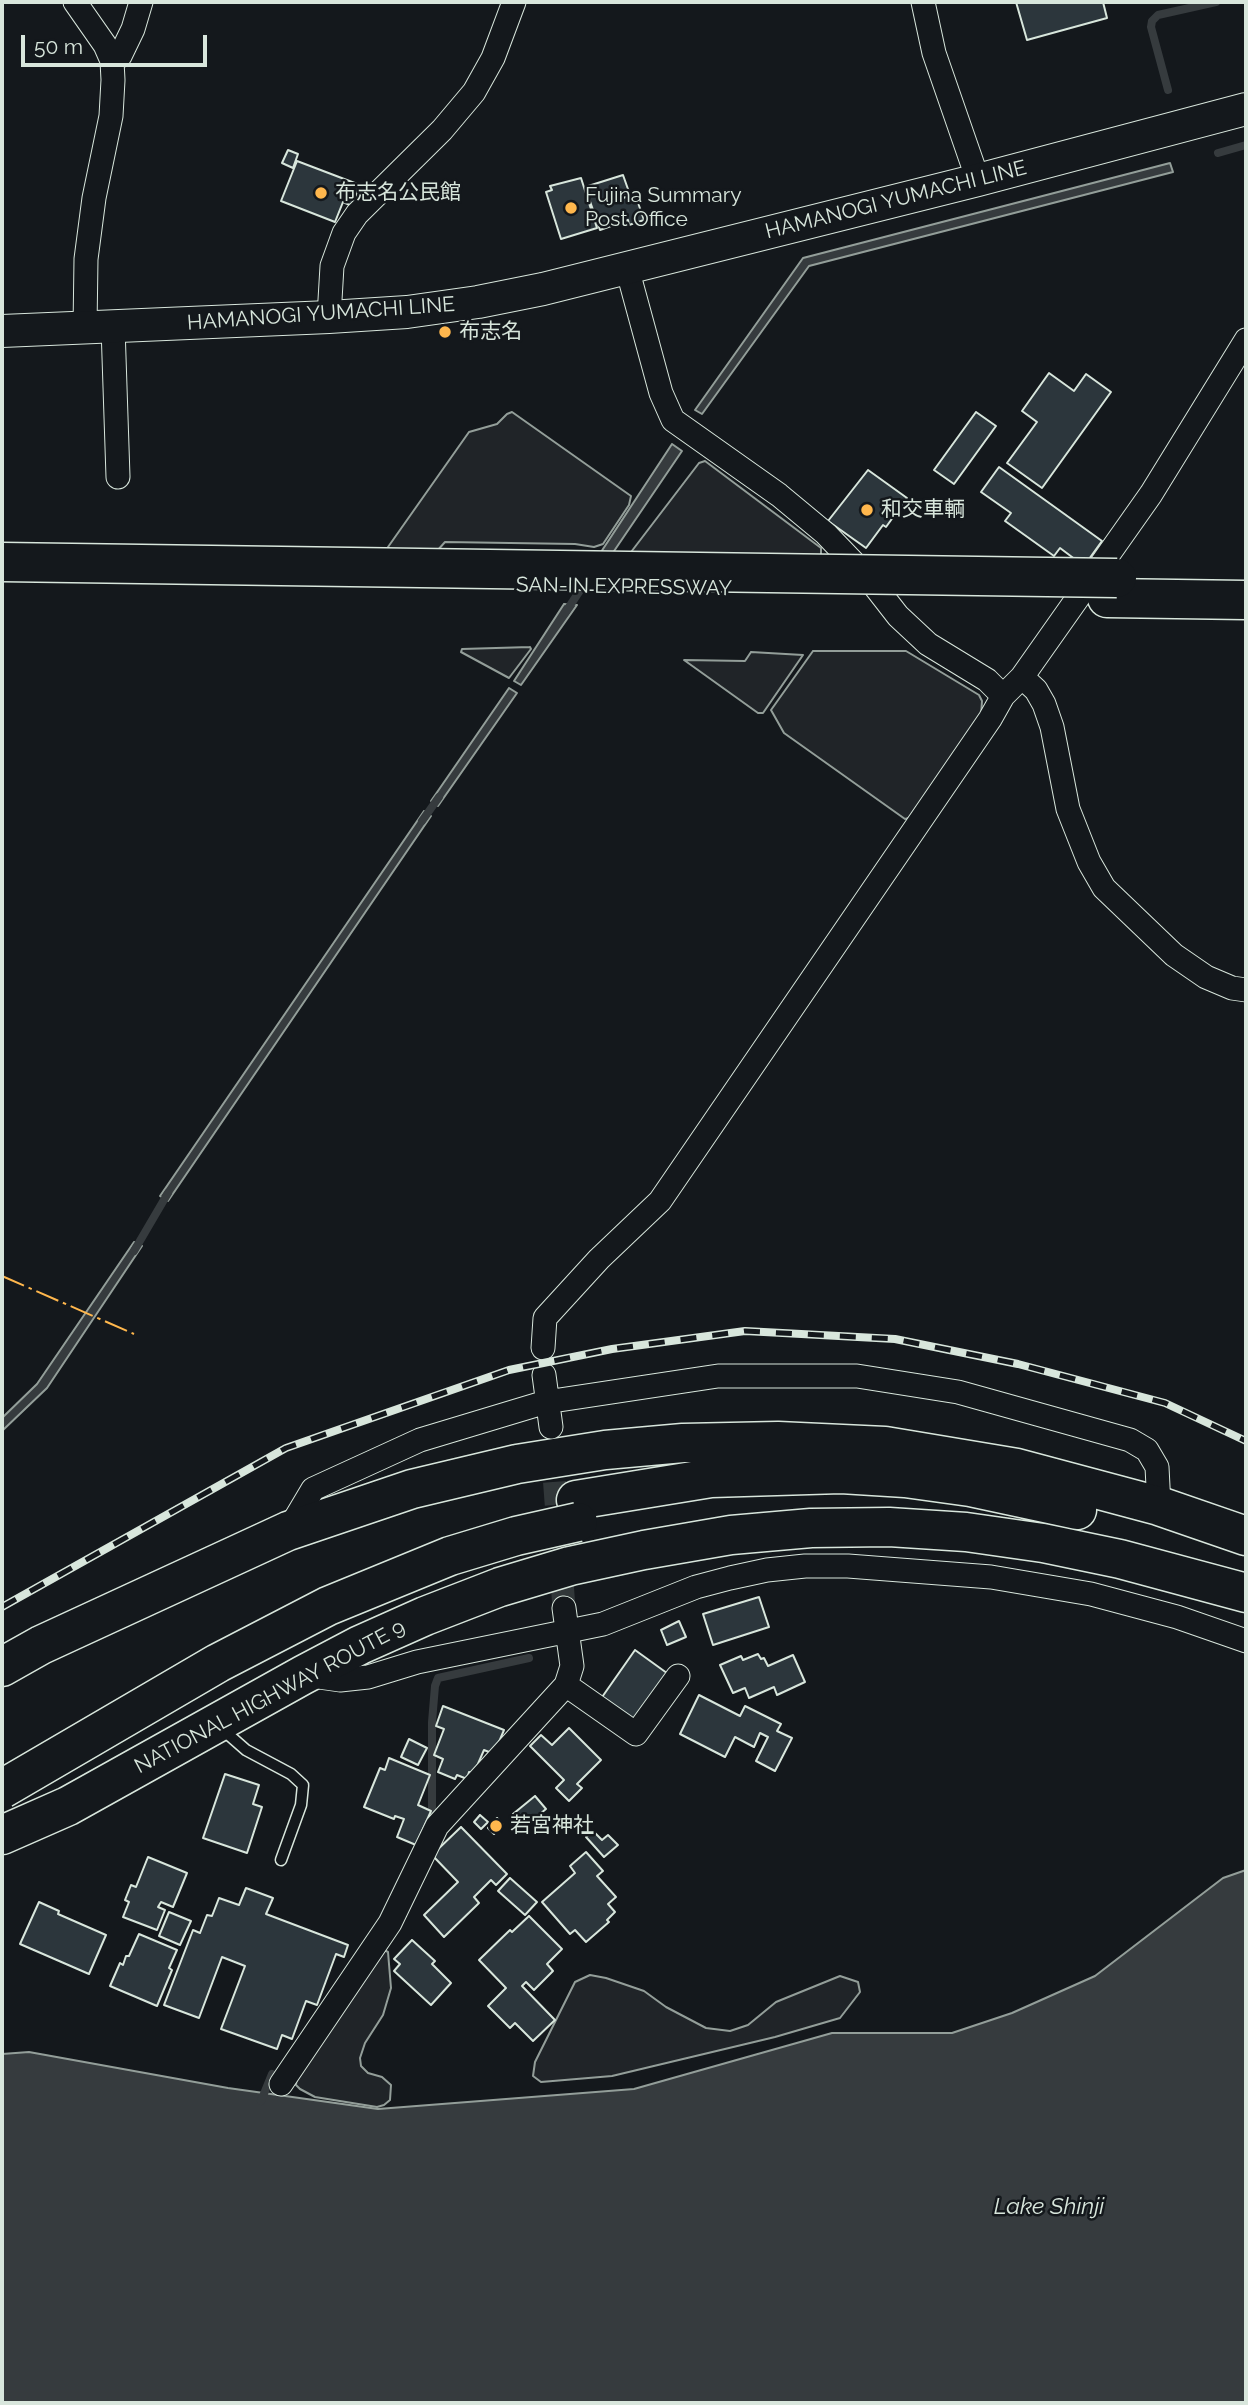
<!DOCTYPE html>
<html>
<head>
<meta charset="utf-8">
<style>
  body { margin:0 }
  #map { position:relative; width:1248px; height:2405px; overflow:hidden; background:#14181c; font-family:Raleway,sans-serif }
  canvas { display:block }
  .frame { position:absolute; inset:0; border:4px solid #d8e6dc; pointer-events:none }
  .scale { position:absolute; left:21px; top:35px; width:186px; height:32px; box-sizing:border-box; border:4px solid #d8e6dc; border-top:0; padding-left:9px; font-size:21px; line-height:24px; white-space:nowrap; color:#d8e6dc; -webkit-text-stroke:5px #14181c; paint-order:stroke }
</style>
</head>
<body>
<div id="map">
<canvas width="1248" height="2405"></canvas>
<div class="frame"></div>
<div class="scale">50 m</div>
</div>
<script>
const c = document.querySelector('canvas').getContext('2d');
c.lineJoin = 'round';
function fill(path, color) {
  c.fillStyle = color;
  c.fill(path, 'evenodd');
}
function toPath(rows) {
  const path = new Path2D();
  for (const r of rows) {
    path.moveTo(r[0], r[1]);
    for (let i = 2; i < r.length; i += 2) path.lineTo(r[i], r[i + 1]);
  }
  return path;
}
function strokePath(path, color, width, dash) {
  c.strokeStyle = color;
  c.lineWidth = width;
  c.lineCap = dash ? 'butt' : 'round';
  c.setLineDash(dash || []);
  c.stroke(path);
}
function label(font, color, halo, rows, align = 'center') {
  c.font = font + ' Raleway,"Noto Sans JP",sans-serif';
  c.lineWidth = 5;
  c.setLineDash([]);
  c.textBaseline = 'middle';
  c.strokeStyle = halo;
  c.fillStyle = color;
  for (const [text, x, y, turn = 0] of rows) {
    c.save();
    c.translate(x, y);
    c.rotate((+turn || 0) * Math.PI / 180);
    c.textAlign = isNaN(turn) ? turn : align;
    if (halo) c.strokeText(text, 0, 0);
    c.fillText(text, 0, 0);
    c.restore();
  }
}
const green = toPath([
  [512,412,631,496,629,505,603,544,594,547,575,544,445,542,437,551,389,551,388,547,469,432,497,424,507,414,512,412],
  [705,461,821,548,821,560,628,556,699,463,705,461],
  [530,647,531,649,509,678,461,652,462,649,530,647],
  [813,651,906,651,979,695,982,701,981,716,912,817,905,819,784,733,771,710,813,651],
  [751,652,803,655,763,713,758,713,684,660,745,661,751,652],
  [384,1950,388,1952,391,1988,383,2015,365,2043,360,2058,361,2066,368,2073,382,2077,391,2085,390,2100,384,2105,377,2107,315,2097,300,2089,296,2085,297,2076,384,1950],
  [590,1975,606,1978,644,1991,666,2007,706,2028,730,2031,748,2025,776,2002,840,1976,858,1982,860,1992,840,2018,775,2037,612,2076,541,2082,533,2076,535,2062,575,1982,590,1975]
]);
const water = toPath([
  [1170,163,1173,172,809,266,702,414,695,410,803,258,1170,163],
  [672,444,682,451,610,557,601,552,672,444],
  [564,604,577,605,521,685,514,681,564,604],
  [509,688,517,693,438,806,431,801,509,688],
  [424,811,431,816,168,1201,160,1196,424,811],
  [134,1242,142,1246,47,1388,2,1431,2,1418,37,1384,134,1242],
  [1246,1870,1246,2403,2,2403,2,2054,29,2052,228,2088,378,2109,634,2089,832,2033,952,2033,1012,2013,1095,1976,1223,1878,1246,1870]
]);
const stream = toPath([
  [1168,90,1151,27,1152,21,1158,15,1216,2],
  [1218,153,1246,145],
  [565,613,585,583],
  [422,821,439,797],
  [134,1251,168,1193],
  [429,1822,432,1817,432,1722,435,1686,438,1678,529,1658],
  [261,2101,272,2074]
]);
const building = toPath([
  [1016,2,1103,2,1107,18,1027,40,1016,2],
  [288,150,298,154,293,168,282,163,288,150],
  [297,161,360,185,352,206,343,202,335,222,281,201,297,161],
  [623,175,629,192,619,196,620,199,635,194,644,220,629,225,628,220,600,230,585,187,623,175],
  [581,178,597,228,561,239,546,192,552,190,550,186,581,178],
  [1049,373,1074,391,1086,374,1111,392,1042,488,1007,463,1037,422,1022,411,1049,373],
  [976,412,996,426,954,484,934,470,976,412],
  [999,467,1102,541,1084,566,1060,548,1054,556,1005,521,1011,513,981,492,999,467],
  [868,470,907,498,886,527,883,525,866,548,828,521,868,470],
  [759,1597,769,1627,713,1645,703,1614,759,1597],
  [679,1621,686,1637,667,1645,661,1630,679,1621],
  [635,1650,671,1676,635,1726,600,1700,635,1650],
  [758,1654,761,1659,764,1658,768,1666,793,1655,805,1682,777,1695,774,1687,749,1698,745,1688,733,1693,720,1665,741,1656,743,1660,758,1654],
  [699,1695,740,1716,745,1706,781,1724,777,1731,792,1738,775,1771,756,1761,768,1737,760,1733,754,1747,735,1737,725,1757,680,1734,699,1695],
  [443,1706,504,1730,494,1754,484,1750,474,1773,469,1772,467,1779,457,1775,455,1779,438,1772,443,1759,434,1755,444,1729,436,1726,443,1706],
  [569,1728,601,1760,577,1784,582,1788,569,1801,556,1788,564,1780,530,1746,541,1735,552,1745,569,1728],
  [409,1739,427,1748,418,1765,401,1757,409,1739],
  [389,1758,430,1775,418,1805,431,1811,416,1845,397,1837,404,1819,395,1816,394,1819,364,1807,380,1768,385,1770,389,1758],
  [225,1774,259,1785,253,1804,262,1807,247,1853,203,1838,225,1774],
  [535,1796,546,1809,524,1827,513,1814,535,1796],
  [480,1815,488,1822,481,1829,474,1822,480,1815],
  [497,1818,503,1825,494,1834,488,1828,497,1818],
  [461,1827,507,1874,496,1885,491,1880,474,1897,479,1903,444,1937,424,1915,458,1882,432,1855,461,1827],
  [593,1831,602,1840,608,1835,618,1845,604,1857,586,1837,593,1831],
  [586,1852,603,1871,597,1876,616,1897,608,1904,615,1912,607,1920,609,1922,586,1942,575,1930,570,1934,542,1902,575,1873,570,1866,586,1852],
  [148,1857,187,1873,173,1907,161,1902,158,1907,165,1910,157,1930,123,1917,129,1902,125,1900,131,1885,136,1887,148,1857],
  [510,1878,537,1902,525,1915,498,1891,510,1878],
  [246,1888,273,1898,266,1914,348,1945,344,1957,336,1954,317,2005,306,2001,292,2039,282,2035,277,2049,221,2029,245,1966,222,1957,199,2018,164,2005,193,1930,200,1933,207,1915,212,1916,219,1898,239,1905,246,1888],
  [39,1902,59,1911,58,1914,106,1935,89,1974,20,1944,39,1902],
  [169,1912,191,1921,180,1945,159,1936,169,1912],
  [529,1916,562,1949,547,1964,553,1971,534,1990,526,1982,522,1986,555,2020,533,2041,515,2023,510,2028,488,2006,506,1988,479,1960,510,1930,512,1932,529,1916],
  [139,1934,177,1950,169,1968,172,1970,157,2006,110,1986,120,1963,123,1965,126,1956,129,1956,139,1934],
  [412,1940,435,1961,432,1964,451,1983,431,2005,394,1971,400,1964,394,1959,412,1940]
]);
const streetTunnel = toPath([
  [552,1448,564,1608]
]);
const lane = toPath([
  [222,1729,246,1750,291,1774,303,1785,301,1805,281,1860]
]);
const street = toPath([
  [75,2,105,45,112,61,113,80,111,116,94,198,86,259,85,328],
  [923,2,934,53,978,180],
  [112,61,120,56,133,29,141,2],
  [627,268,661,393,673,420,779,495,826,534,870,580,898,616,928,644,987,680,1003,696],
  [329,317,332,266,344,233,357,214,442,130,474,92,493,58,514,2],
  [113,327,118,477],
  [1022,677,1036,690,1044,704,1052,727,1068,809,1089,862,1104,888,1174,955,1206,977,1232,988,1246,990],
  [543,1348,545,1318,599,1259,660,1201,990,719,1003,696,1022,677,1151,494,1246,340],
  [544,1375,551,1427],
  [288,1531,313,1489,420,1440,546,1402,718,1376,857,1376,958,1392,1130,1440,1147,1450,1157,1467,1159,1506],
  [305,1675,340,1680,368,1677,417,1662,603,1624,696,1587,730,1578,767,1570,805,1566,848,1566,991,1577,1091,1594,1177,1617,1246,1641],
  [566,1685,636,1734,678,1676],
  [281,2084,390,1923,437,1826,566,1685,572,1666,564,1608]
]);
const secondary = toPath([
  [2,331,329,317,407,312,478,302,543,289,978,180,1246,109]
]);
const highway = toPath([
  [1107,598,1246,600],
  [576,1500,711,1478,841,1474,905,1478,970,1487,1077,1510],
  [2,1667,41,1645,288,1531,412,1489,517,1464,605,1450,683,1443,778,1441,885,1446,1017,1468,1159,1506,1246,1536],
  [2,1835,68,1806,303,1675,360,1645,425,1616,500,1587,570,1566,644,1550,731,1535,811,1528,889,1527,966,1532,1043,1543,1120,1559,1246,1593]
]);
const rail = toPath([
  [2,1607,286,1448,509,1370,612,1349,745,1331,895,1339,1018,1364,1165,1403,1246,1441]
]);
const highwayBridge = toPath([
  [2,562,1117,578],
  [2,1789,218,1663,328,1606,450,1556,516,1536,578,1522]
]);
const power = toPath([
  [2,1276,134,1334]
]);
const markers = [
  [321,193,7,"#ffb74d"],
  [571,208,7,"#ffb74d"],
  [445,332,7,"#ffb74d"],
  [867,510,7,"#ffb74d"],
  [496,1826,7,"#ffb74d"]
];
const poiNames = [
  ["布志名公民館",335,193],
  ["Fujina Summary",585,196],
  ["Post Office",585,220],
  ["布志名",459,332],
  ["和交車輌",881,510],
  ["若宮神社",510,1826]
];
const streetNames = [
  ["HAMANOGI YUMACHI LINE",896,200,-14],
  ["HAMANOGI YUMACHI LINE",321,314,-4],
  ["SAN-IN EXPRESSWAY",624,587,1],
  ["NATIONAL HIGHWAY ROUTE 9",270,1697,-28]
];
const waterNames = [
  ["Lake Shinji",1049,2207]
];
fill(green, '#202428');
strokePath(green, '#939e99', 2);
fill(water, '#363b3e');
strokePath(water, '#939e99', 2);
strokePath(stream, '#363b3e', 8);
fill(building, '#2c363c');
strokePath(building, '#d8e6dc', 2);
strokePath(streetTunnel, '#313739', 23, [23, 11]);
strokePath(lane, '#d8e6dc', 13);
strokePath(street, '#d8e6dc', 25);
strokePath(secondary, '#d8e6dc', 34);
strokePath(highway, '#d8e6dc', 41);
strokePath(lane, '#14181c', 10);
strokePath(street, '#14181c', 23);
strokePath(secondary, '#14181c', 32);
strokePath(highway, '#14181c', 38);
strokePath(rail, '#d8e6dc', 8);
strokePath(rail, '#14181c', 5, [16]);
strokePath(highwayBridge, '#d8e6dc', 41, []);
strokePath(highwayBridge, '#14181c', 38);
strokePath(power, '#ffb74d', 2, [24, 5, 3.5, 5]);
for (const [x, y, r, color] of markers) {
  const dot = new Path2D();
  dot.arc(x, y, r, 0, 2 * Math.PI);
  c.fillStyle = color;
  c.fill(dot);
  strokePath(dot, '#14181c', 2.5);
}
label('21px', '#d8e6dc', '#14181c', poiNames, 'left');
label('21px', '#d8e6dc', '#14181c', streetNames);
label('italic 23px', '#d8e6dc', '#14181c', waterNames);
</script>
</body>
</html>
